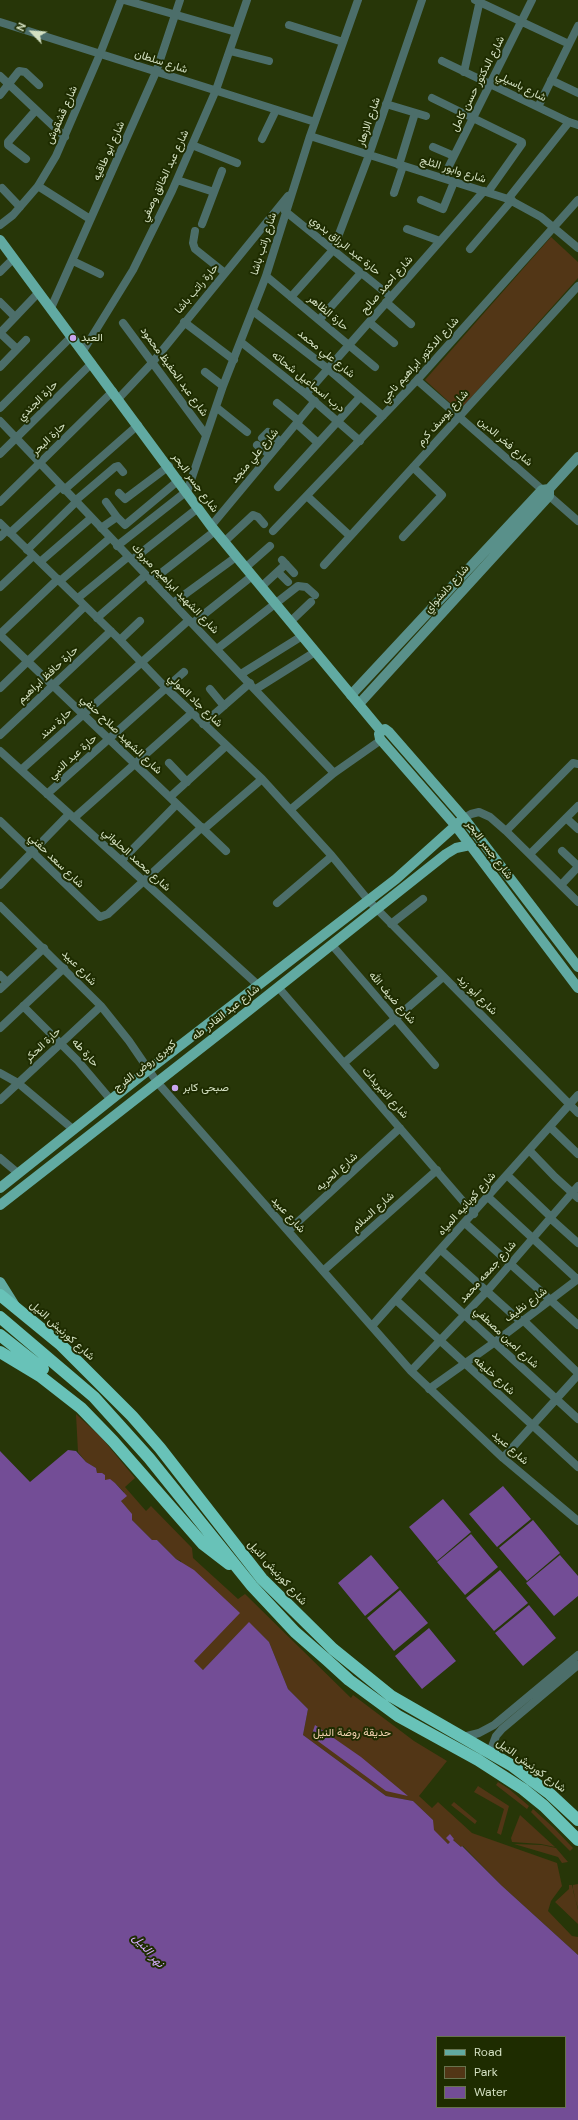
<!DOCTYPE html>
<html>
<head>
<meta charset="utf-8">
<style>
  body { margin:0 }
  #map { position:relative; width:578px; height:2120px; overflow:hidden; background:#273608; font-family:"DM Sans",sans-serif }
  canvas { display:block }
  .legend { position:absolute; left:436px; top:2036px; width:130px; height:72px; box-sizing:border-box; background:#1e2c00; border:1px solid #67744e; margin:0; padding:5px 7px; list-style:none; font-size:12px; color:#d4e1c2 }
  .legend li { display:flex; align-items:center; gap:8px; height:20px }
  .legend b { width:20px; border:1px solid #67744e }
  .north { position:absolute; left:12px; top:12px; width:40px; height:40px; -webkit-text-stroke:3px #1e2c00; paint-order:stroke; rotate:295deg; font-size:11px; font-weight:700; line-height:16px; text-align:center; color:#d4e1c2 }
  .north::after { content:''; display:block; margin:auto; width:14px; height:18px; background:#d4e1c2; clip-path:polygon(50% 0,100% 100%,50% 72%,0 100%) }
</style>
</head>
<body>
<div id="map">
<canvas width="578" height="2120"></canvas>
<ul class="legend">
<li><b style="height:5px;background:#61aaa2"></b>Road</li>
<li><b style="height:11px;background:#523616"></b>Park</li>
<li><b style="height:11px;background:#734d96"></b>Water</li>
</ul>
<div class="north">N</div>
</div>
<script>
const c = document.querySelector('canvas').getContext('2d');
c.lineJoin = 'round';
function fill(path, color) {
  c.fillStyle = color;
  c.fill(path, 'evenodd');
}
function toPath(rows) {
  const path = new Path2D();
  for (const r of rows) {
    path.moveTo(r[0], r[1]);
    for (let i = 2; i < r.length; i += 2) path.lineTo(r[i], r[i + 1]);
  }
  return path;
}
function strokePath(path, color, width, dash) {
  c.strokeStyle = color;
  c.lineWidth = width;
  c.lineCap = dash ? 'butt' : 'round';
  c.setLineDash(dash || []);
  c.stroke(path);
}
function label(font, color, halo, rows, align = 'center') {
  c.font = font + ' "DM Sans",Vazirmatn,sans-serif';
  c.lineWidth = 4;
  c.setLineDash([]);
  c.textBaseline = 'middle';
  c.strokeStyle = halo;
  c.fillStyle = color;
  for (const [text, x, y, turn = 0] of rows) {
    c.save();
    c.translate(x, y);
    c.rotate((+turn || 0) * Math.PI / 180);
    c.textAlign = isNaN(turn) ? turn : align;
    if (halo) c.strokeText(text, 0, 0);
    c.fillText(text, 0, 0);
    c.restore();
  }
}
const green = toPath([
  [551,237,578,262,578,278,459,411,425,380],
  [76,1414,101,1437,135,1478,125,1487,146,1511,151,1506,192,1548,193,1558,238,1599,245,1594,351,1698,353,1695,414,1741,447,1761,419,1796,432,1808,438,1802,472,1833,557,1863,562,1886,551,1901,548,1911,572,1936,578,1937,578,1955,501,1885,463,1846,461,1847,453,1840,448,1844,433,1830,433,1820,413,1801,386,1796,303,1735,308,1709,288,1689,269,1642,249,1623,203,1670,194,1661,181,1561,176,1559,157,1540,152,1540,132,1520,131,1514,121,1501,124,1492,115,1483,105,1480,105,1475,97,1473,96,1468,86,1462,78,1452],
  [498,1782,509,1789,529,1806,527,1809,496,1785],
  [478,1786,509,1806,501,1835,497,1833,504,1809,474,1792],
  [454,1802,477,1821,475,1824,451,1805],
  [533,1809,554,1828,573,1848,570,1851,531,1812],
  [520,1815,555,1847,541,1844,512,1842,511,1838],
  [514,1844,542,1845,556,1848,568,1862,562,1863,558,1857],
  [578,1884,578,1908,573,1891,573,1885],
  [569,1885,572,1885,578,1910,578,1924,555,1902,569,1889]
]);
const water = toPath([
  [68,1450,76,1451,86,1462,96,1468,97,1473,102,1473,105,1475,105,1480,110,1479,115,1483,127,1496,121,1501,132,1514,132,1520,152,1540,157,1540,176,1559,194,1570,240,1613,194,1661,203,1670,249,1622,269,1642,288,1689,308,1709,303,1735,386,1796,413,1801,433,1820,434,1830,448,1844,450,1842,446,1838,450,1834,454,1839,453,1840,461,1847,462,1846,501,1885,578,1955,578,2120,0,2120,0,1451,30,1482],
  [437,2037,565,2037,565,2107,437,2107],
  [503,1486,531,1519,497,1547,469,1514],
  [443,1499,471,1532,437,1561,409,1527],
  [533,1520,560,1553,527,1581,499,1548],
  [471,1534,498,1567,465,1595,437,1562],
  [371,1555,399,1588,365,1616,338,1583],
  [560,1555,578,1576,578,1596,554,1616,526,1583],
  [500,1570,528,1603,494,1631,466,1598],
  [400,1590,428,1623,394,1651,367,1618],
  [529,1605,556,1638,523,1666,495,1633],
  [429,1628,456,1661,422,1689,395,1656],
  [315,1725,361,1757,408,1796,386,1791,315,1739,312,1734]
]);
const street = toPath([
  [124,0,236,32],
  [475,0,569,44],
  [0,22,315,122],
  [289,25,343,42],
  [230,51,269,61],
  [442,61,569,122,578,125],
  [464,72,480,0],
  [0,76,65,137],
  [551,80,578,93],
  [0,95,19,71,25,72,39,85],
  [432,98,522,142,522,144,488,192],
  [386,104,426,116],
  [538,107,578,26],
  [310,136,508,199,541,217,578,248],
  [262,139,276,110],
  [192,145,237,163],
  [433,147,454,156],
  [26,159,8,145,8,142,36,110],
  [399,165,415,113],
  [443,178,532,0],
  [177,180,214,192],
  [38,186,90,219],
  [2,188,20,207],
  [394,193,403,166],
  [508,199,569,122],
  [421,200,443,209,454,182],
  [285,211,391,297],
  [202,224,222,171],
  [0,225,13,215,38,186,56,156,100,54,121,0],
  [407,229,440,241],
  [195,231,193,243,195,249,225,273],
  [470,249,512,200],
  [73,261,100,274],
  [0,272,14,258],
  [266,276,375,367],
  [291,297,333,250,369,155,422,0],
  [0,302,15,317],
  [386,302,411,324],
  [51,308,156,72,180,0],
  [253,311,328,369,383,416],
  [319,320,361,273],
  [184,322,234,360],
  [369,322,394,343],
  [123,323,206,435],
  [0,333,39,292],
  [0,333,17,349],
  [241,342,306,394,360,441],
  [83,351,133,270,172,191,216,90,247,0],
  [0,367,26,340],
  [205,372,223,386],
  [417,380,578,521],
  [306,394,484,191],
  [118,399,152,363,288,196],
  [277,403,299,421],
  [216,407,247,432],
  [0,408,72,336],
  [0,421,334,773],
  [297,424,318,443],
  [262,438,268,432,281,442],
  [257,445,270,455],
  [0,454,92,363],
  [278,487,360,397],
  [64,490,138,425],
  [187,492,223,386,266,276,310,136,358,0],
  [119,493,125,499,169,466],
  [307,496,350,536],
  [75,501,115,467,118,466,123,472],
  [0,502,113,391],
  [106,502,117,517],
  [0,523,120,640,166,688,262,779,332,856,369,901,578,1113],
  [211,526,315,401],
  [101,528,117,517,125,525,179,480],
  [273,531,417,380,578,200],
  [10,533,60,487],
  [0,537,7,530],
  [403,537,442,495,413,467],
  [224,542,253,515,258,517,264,524],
  [117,546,187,491],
  [27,550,76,502],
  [132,560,198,508],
  [282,560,294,573],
  [40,562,91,518],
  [324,565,578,286],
  [245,568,270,546],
  [278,572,288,582],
  [60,581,110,538],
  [151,581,215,531],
  [0,587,33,556],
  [261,587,286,564],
  [78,598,128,557],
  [173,603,236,557],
  [97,618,146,575],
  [290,622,311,602],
  [193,623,252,576],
  [0,634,58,579],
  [0,635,226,851],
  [120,640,140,621],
  [217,649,298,586,306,587,315,595],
  [241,674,302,636],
  [0,688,85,606],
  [210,689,224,706],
  [256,689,315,652],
  [203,724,250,683],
  [0,735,111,631],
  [0,751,258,985],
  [169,763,187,782],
  [21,770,189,620],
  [47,794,184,672],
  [170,797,226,746],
  [290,810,334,773,381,740],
  [74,818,192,713],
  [464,818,471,814,479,812,490,817,506,831,578,902],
  [566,818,578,829],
  [0,821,100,917,108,914,202,827],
  [204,829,262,779],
  [506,831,573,763,578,764],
  [562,851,578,866],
  [530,854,578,806],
  [121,861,177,804],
  [0,885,69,814],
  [561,885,578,867],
  [277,903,332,856],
  [0,906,101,1006,129,1041,157,1082,411,1371,503,1458,578,1521],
  [391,924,423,899],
  [332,945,435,1065],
  [0,975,7,982],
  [278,987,474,1214],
  [0,989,44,948],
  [23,1006,78,1061,111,1100],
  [0,1028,64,968],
  [344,1063,443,977],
  [0,1073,18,1083,74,1130],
  [0,1100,101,1006],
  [550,1127,578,1154],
  [529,1150,555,1177,578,1198],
  [0,1158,19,1174],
  [507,1175,551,1217],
  [488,1197,578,1280],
  [550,1218,578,1243],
  [465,1223,578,1325],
  [288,1231,400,1128],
  [441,1250,521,1322],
  [323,1271,437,1170],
  [420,1274,578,1419],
  [396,1300,578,1467],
  [523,1320,578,1373],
  [372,1326,578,1095],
  [411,1371,488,1290,578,1186],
  [429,1389,495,1342,578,1279],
  [503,1458,578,1375],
  [463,1737,479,1733,494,1725,578,1655],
  [490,1752,496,1736,502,1729,578,1665]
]);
const secondary = toPath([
  [351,695,542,490,549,489,578,457],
  [359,704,549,496,549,489]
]);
const primary = toPath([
  [0,240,211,526,381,731],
  [381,731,379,734,380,739,455,825,578,988],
  [381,731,385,729,389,732,464,818,578,967],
  [0,1188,147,1071,396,879,464,818],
  [0,1205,233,1023,446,854,456,848,470,845],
  [0,1282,15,1306]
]);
const highway = toPath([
  [0,1295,60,1344,132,1416,160,1448,262,1579,333,1649,391,1696,511,1765,550,1794,578,1820],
  [0,1317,94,1397,149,1458,252,1586,295,1632,327,1660,349,1680,398,1716,478,1760,523,1789,544,1806,578,1840],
  [0,1335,43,1369],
  [0,1352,40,1376,81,1408,113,1441,203,1544,229,1564]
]);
const markers = [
  [73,338,4,"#c9a5ee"],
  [175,1088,4,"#c9a5ee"]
];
const streetNames = [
  ["شارع سلطان",161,62,18],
  ["شارع الدكتور حسن كامل",478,84,-63],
  ["شارع باسيلي",521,87,26],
  ["شارع قشقوش",62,115,-66],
  ["شارع الازهار",369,122,-71],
  ["شارع ابو طاقيه",109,151,-66],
  ["شارع وابور الثلج",453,170,17],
  ["شارع عبد الخالق وصفي",165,176,-65],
  ["شارع راتب باشا",264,244,-73],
  ["حارة عبد الرزاق بدوي",345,246,39],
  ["شارع احمد صالح",387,285,-49],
  ["حارة راتب باشا",197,289,-50],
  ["حارة الظاهر",328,313,40],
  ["شارع علي محمد",326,354,39],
  ["شارع الدكتور ابراهيم ناجي",420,360,-48],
  ["شارع عبد الحفيظ محمود",174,372,54],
  ["درب اسماعيل شحاته",308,382,39],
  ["حارة الجندي",38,401,-45],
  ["شارع يوسف كرم",443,418,-48],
  ["حارة البحر",49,439,-44],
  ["شارع فخر الدين",505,442,41],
  ["شارع علي منجد",255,456,-50],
  ["شارع جسر البحر",195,483,54],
  ["شارع الشهيد ابراهيم مبروك",175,589,46],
  ["شارع دانشواي",447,589,-48],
  ["حارة حافظ ابراهيم",48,675,-43],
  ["شارع جاد المولي",195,701,44],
  ["حارة سند",56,724,-42],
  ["شارع الشهيد صلاح حنفي",121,735,44],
  ["حارة عبد النبي",73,757,-42],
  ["شارع جسر البحر",489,850,53],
  ["شارع محمد الحلواني",136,860,42],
  ["شارع سعد حفني",56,861,44],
  ["شارع عبيد",79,968,46],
  ["شارع أبو زيد",477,995,45],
  ["شارع ضيف الله",392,998,49],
  ["شارع عبد القادر طه",226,1013,-38],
  ["حارة الحكر",43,1045,-43],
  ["حارة طه",85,1053,48],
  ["كوبرى روض الفرج",145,1066,-38],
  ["شارع التبريدات",385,1093,49],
  ["شارع الحريه",337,1172,-42],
  ["شارع كوبانيه المياه",467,1204,-48],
  ["شارع السلام",373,1212,-42],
  ["شارع عبيد",288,1215,48],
  ["شارع جمعه محمد",488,1272,-48],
  ["شارع نظيف",526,1305,-37],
  ["شارع كورنيش النيل",62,1331,42],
  ["شارع امين مصطفي",506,1338,43],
  ["شارع خليفه",494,1376,42],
  ["شارع عبيد",510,1448,42],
  ["شارع كورنيش النيل",277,1573,48],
  ["شارع كورنيش النيل",531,1766,36]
];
const poiNames = [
  ["العبد",81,338],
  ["صبحى كابر",183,1088]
];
const parkNames = [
  ["حديقة روضة النيل",352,1733]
];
const waterNames = [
  ["نهر النيل",148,1951,48]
];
fill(green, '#523616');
fill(water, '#734d96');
strokePath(street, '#4c6e6a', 8);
strokePath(secondary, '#59908a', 10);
strokePath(primary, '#61aaa2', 10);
strokePath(highway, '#68c2b8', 12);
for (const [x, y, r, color] of markers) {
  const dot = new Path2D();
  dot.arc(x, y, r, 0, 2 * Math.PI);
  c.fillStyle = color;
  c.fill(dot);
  strokePath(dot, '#1e2c00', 1.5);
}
label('11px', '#d4e1c2', '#1e2c00', streetNames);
label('11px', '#d4e1c2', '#1e2c00', poiNames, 'left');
label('11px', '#f5d3b1', '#1e2c00', parkNames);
label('italic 12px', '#d4adfe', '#1e2c00', waterNames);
</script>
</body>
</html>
